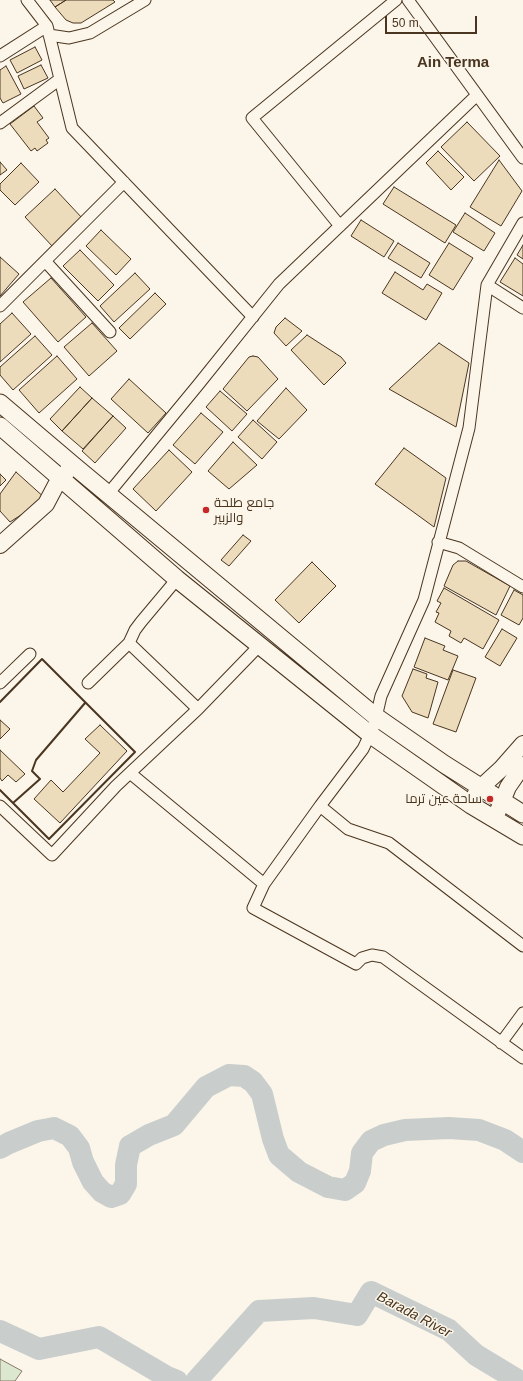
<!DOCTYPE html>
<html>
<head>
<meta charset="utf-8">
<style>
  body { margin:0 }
  #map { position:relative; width:523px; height:1381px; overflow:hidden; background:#fbf6e9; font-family:Arial,sans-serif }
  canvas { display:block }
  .scale { position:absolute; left:385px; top:16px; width:92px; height:18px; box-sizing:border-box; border:2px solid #4a3520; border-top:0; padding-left:5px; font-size:12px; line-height:14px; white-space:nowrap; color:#4a3520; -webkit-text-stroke:3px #fbf6e9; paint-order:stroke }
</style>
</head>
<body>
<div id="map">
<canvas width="523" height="1381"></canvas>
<div class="scale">50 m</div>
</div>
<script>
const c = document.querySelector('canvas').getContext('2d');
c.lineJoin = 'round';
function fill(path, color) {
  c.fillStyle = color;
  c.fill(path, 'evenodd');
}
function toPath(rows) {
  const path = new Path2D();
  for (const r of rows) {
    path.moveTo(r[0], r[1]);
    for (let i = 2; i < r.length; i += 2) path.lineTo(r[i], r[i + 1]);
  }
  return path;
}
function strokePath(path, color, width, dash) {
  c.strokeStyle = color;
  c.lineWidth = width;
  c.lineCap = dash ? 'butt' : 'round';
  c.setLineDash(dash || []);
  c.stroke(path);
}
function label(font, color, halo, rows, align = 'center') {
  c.font = font + ' Arial,Cairo,sans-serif';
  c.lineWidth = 3;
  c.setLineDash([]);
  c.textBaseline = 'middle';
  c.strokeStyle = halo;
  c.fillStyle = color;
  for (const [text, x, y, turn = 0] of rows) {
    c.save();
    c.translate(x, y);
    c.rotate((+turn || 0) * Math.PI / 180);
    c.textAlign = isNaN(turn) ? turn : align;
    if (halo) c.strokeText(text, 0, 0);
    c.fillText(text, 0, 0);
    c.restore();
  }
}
const green = toPath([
  [0,1359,22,1371,15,1381,0,1381,0,1359]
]);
const river = toPath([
  [0,1148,9,1143,38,1131,54,1128,70,1136,79,1148,83,1162,93,1182,102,1192,111,1197,120,1194,126,1184,126,1165,130,1146,149,1135,174,1125,206,1087,229,1075,244,1076,253,1082,262,1094,273,1139,279,1155,299,1172,328,1187,345,1190,355,1183,360,1171,362,1153,371,1141,384,1135,405,1130,449,1128,479,1130,505,1140,523,1152],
  [0,1331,39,1349,99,1337,167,1377,177,1381],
  [196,1381,259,1311,314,1308,357,1315,371,1292,449,1330,476,1355,519,1381]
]);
const building = toPath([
  [50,0,66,0,55,7,50,0],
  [66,0,113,0,115,2,81,23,73,23,66,20,55,7,66,0],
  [35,47,42,60,17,73,10,60,35,47],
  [41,65,48,78,24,89,18,76,41,65],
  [6,66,21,94,3,103,0,98,0,70,6,66],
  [34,106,43,118,37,122,49,138,46,140,48,143,37,151,35,148,31,151,10,124,34,106],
  [467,122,500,156,474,181,441,147,467,122],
  [438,151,464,177,451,190,426,163,438,151],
  [499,160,522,191,501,226,470,207,499,160],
  [0,162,7,170,0,175,0,162],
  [21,163,39,182,15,205,0,190,0,184,21,163],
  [394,187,456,225,445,243,383,204,394,187],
  [55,189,83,219,53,247,25,217,55,189],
  [465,213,495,233,484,251,453,232,465,213],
  [361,220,394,241,384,257,351,236,361,220],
  [101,230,131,259,116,275,86,246,101,230],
  [398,243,430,263,421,278,388,258,398,243],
  [449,243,473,258,453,290,429,275,449,243],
  [523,245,523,259,517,255,523,245],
  [80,250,114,285,98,301,63,266,80,250],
  [0,257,19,274,0,296,0,257],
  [515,258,523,264,523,296,500,282,515,258],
  [395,272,423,290,427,284,442,293,426,320,382,293,395,272],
  [135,273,150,289,114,322,100,306,135,273],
  [51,278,86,317,58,342,23,302,51,278],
  [155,293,166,304,130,339,119,328,155,293],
  [12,313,31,334,0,362,0,324,12,313],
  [285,318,302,331,286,346,274,333,276,327,285,318],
  [92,323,117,351,89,376,64,347,92,323],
  [307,335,341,357,346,363,324,385,291,350,307,335],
  [35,336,52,355,13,390,0,375,0,367,35,336],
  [439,343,469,363,456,427,389,389,439,343],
  [57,356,77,379,39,413,19,390,57,356],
  [253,356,258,357,278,379,247,411,223,389,249,357,253,356],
  [129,379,166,413,148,433,111,399,129,379],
  [80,387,92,398,62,431,50,419,80,387],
  [286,388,307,410,279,439,257,421,286,388],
  [220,391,247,414,232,431,206,407,220,391],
  [92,398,113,416,83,449,62,431,92,398],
  [201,413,223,432,195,464,173,445,201,413],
  [113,416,126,428,95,463,82,451,113,416],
  [253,420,277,442,262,459,238,437,253,420],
  [233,442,257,465,229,489,208,471,233,442],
  [404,448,446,478,434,527,375,484,404,448],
  [169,450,192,472,156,511,133,489,169,450],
  [16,472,46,499,10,522,0,511,0,494,16,472],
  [0,474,6,480,0,486,0,474],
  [243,535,251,541,229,566,221,560,243,535],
  [458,561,466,561,510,586,496,615,444,586,453,565,458,561],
  [312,562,336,586,299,623,275,600,312,562],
  [444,588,499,620,483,649,464,638,461,643,449,636,451,631,435,622,439,613,436,612,441,603,437,601,444,588],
  [514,590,523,595,523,618,519,625,501,615,514,590],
  [502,629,517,638,500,666,485,657,502,629],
  [425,638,445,646,443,650,458,656,448,680,414,667,425,638],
  [413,669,427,674,426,678,438,682,428,718,412,712,402,696,413,669],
  [453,670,476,678,456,732,433,724,453,670],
  [0,720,10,729,0,739,0,720],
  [100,725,127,751,60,823,34,799,51,780,63,792,100,753,85,739,100,725],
  [0,750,25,774,16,782,8,775,2,781,0,778,0,750]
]);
const street = toPath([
  [27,0,47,26,72,128,253,317],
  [408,0,523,158],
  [49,35,69,38,90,33,145,0],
  [0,56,47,26],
  [0,123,60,79],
  [523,223,487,285,469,428,424,600,381,696,374,726,363,749,320,806,264,884,253,908,356,964,362,958,372,955,383,957,523,1058],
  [340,226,252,118,396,0],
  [45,261,110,332],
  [487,285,523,308],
  [0,306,124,182],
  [108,494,198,385,279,284,477,95],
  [438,542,459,548,523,587],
  [129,643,198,709],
  [0,683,30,654],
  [88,683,129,643,135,630,141,622,177,579],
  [130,773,264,884],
  [0,806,52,855,116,786,198,709,259,646],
  [320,806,348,829,389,843,523,946],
  [501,1043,523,1013]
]);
const secondary = toPath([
  [0,545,46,504,56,485,69,469],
  [471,805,477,791,501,769,523,744],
  [491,817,498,811,508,787,523,765]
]);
const primary = toPath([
  [0,403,73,465,375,716,444,764,523,814],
  [0,426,177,579,371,735,471,805,523,836]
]);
const wall = toPath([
  [0,702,42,659,135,752,49,839,0,790],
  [13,803,40,779,32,771,36,760,85,703]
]);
const markers = [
  [206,510,4,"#c62828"],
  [490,799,4,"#c62828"]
];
const poiNames = [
  ["جامع طلحة",214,503],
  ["والزبير",214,518],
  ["ساحة عين ترما",482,799,"right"]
];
const waterNames = [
  ["Barada River",414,1315,28]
];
const quarterNames = [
  ["Ain Terma",453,63]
];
fill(green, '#dce7d0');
strokePath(green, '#887966', 1);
strokePath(river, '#c9cecd', 22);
fill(building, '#ecdcbc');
strokePath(building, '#4a3520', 1);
strokePath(street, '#4a3520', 13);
strokePath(secondary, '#4a3520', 18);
strokePath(primary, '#4a3520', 19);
strokePath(street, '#fbf6e9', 11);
strokePath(secondary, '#fbf6e9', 16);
strokePath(primary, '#fbf6e9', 17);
strokePath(wall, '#4a3520', 2);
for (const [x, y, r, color] of markers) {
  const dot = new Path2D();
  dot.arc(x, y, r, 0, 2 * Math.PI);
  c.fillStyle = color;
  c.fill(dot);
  strokePath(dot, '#fbf6e9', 1.5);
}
label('13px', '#4a3520', '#fbf6e9', poiNames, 'left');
label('italic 14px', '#4a3520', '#fbf6e9', waterNames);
label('bold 15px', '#4a3520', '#fbf6e9', quarterNames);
</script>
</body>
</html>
